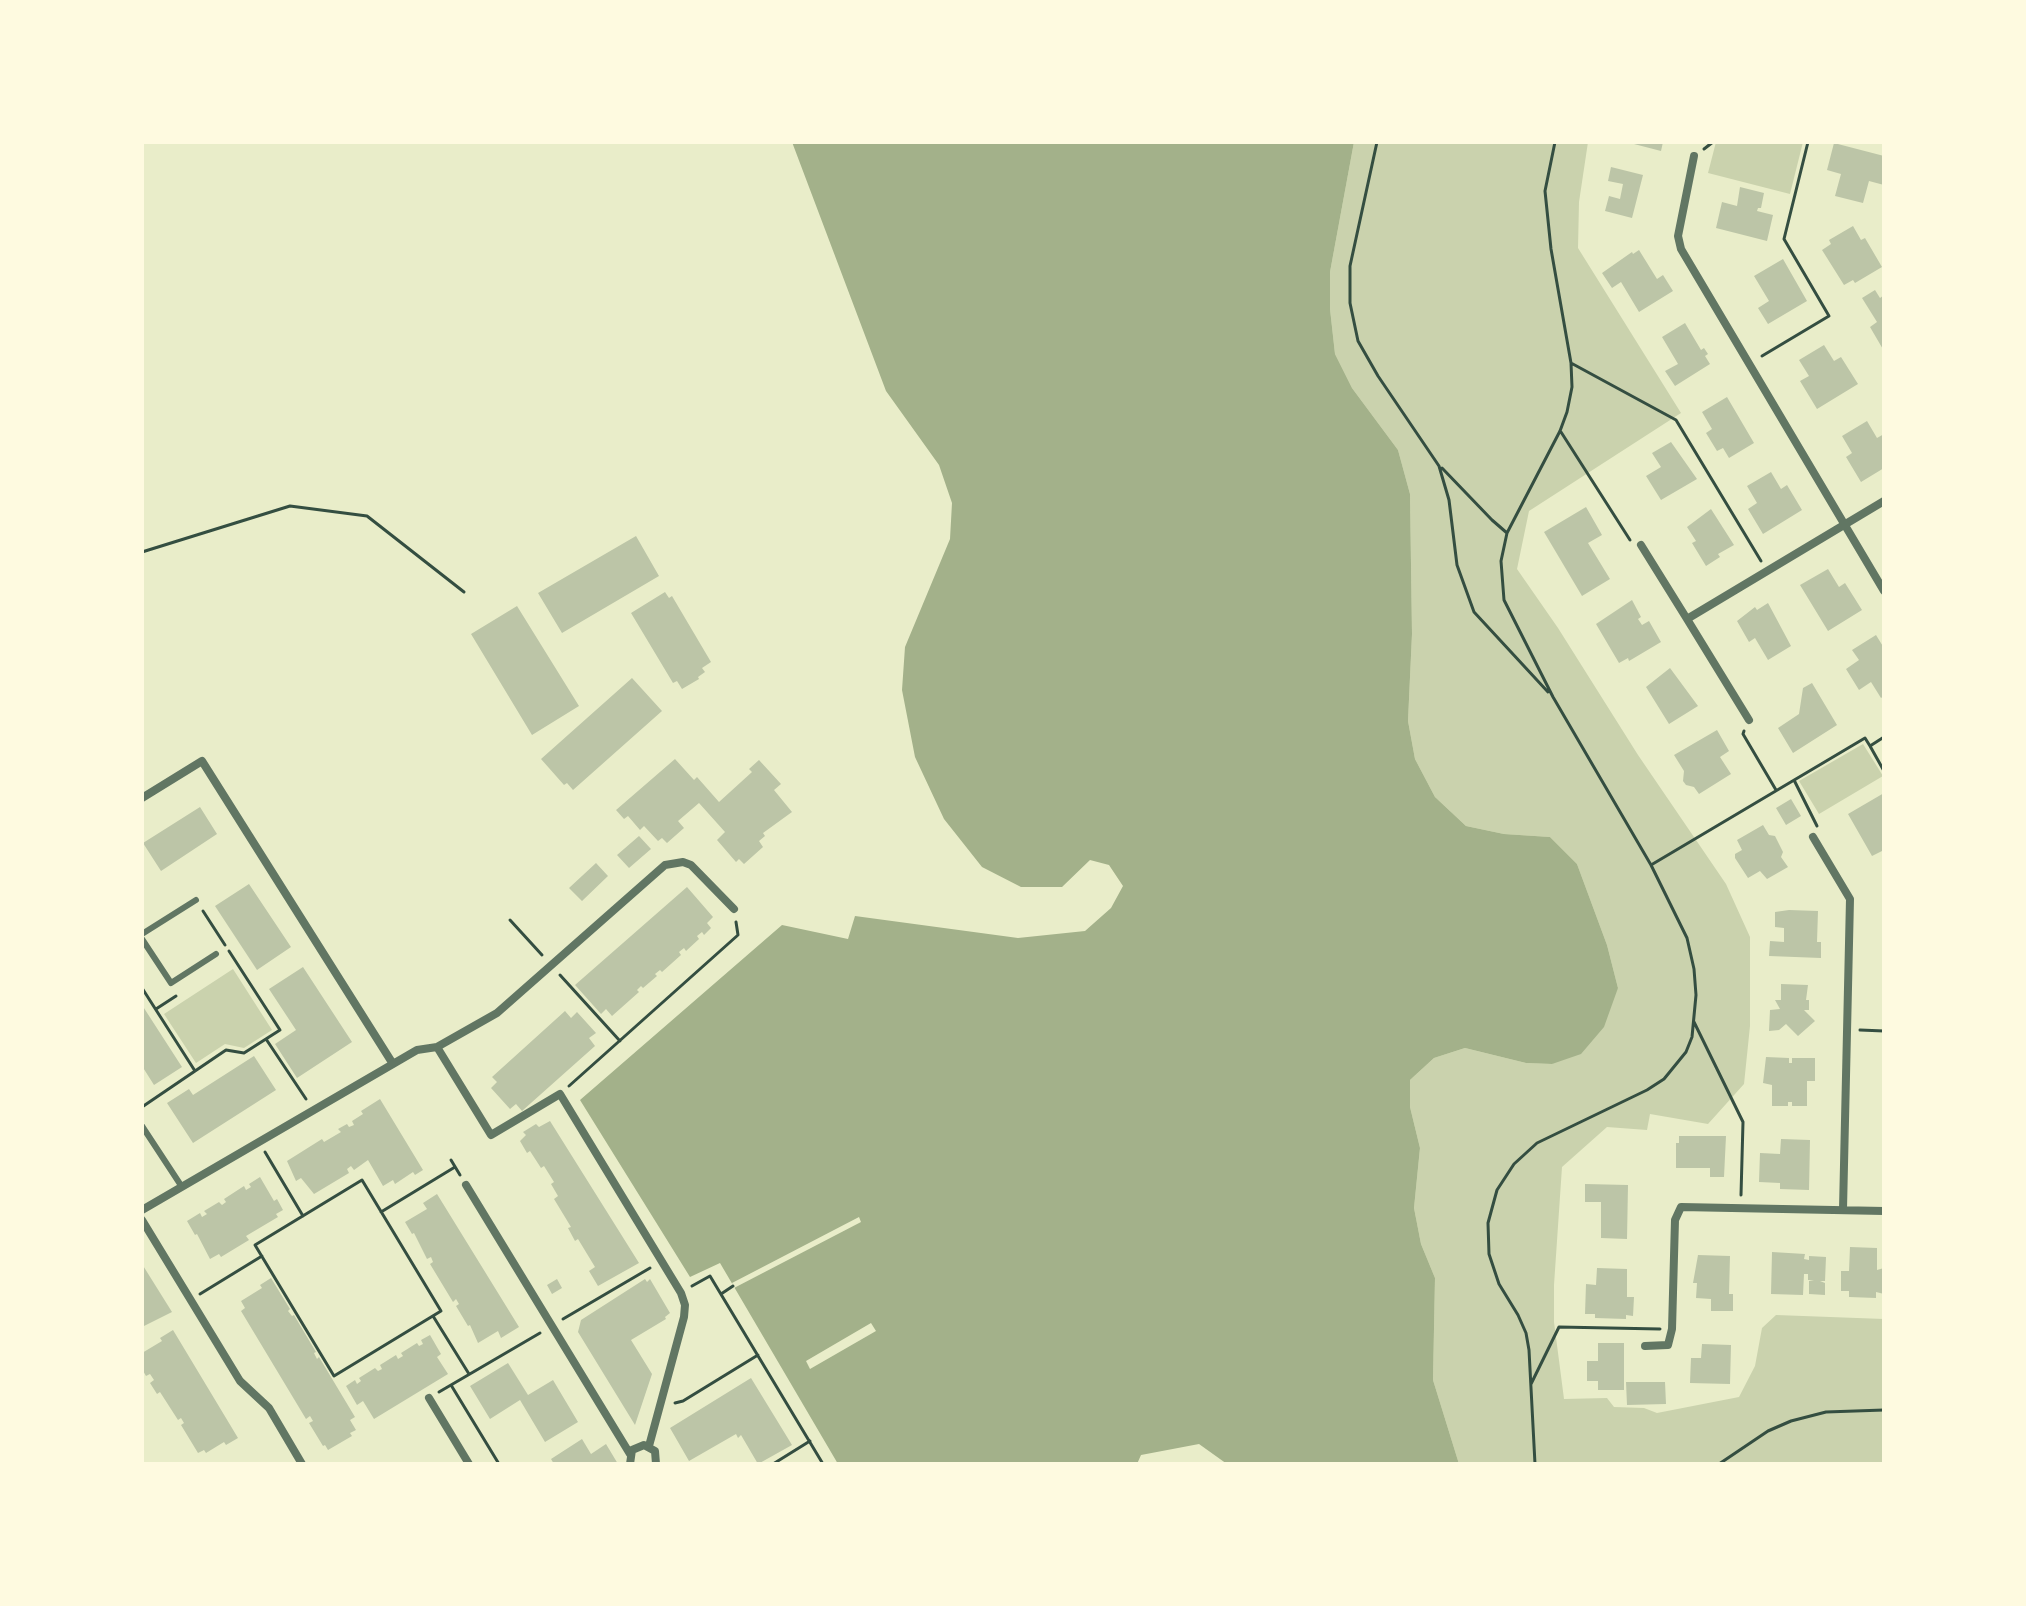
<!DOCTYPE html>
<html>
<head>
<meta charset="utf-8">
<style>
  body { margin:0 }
  #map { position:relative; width:2026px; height:1606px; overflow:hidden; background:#e9edc9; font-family:"Exo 2",sans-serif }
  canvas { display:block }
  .frame { position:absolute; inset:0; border:144px solid #fefae0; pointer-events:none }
</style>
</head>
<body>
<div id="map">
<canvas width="2026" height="1606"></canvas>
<div class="frame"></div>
</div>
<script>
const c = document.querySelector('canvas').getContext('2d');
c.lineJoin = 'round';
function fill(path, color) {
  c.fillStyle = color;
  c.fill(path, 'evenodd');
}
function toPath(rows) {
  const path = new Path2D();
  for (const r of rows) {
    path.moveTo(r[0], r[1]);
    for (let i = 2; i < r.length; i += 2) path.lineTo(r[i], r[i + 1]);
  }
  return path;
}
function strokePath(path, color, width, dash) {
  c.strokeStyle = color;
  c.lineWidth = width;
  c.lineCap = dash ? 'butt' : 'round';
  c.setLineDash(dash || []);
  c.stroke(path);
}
const green = toPath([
  [1354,142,1588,142,1579,202,1578,248,1681,413,1529,511,1517,569,1558,628,1638,755,1726,884,1750,937,1750,1026,1744,1084,1708,1124,1650,1114,1647,1130,1607,1127,1562,1167,1554,1285,1554,1322,1564,1399,1607,1398,1614,1407,1644,1408,1657,1413,1739,1397,1755,1366,1762,1328,1776,1315,1884,1319,1884,1464,1459,1464,1433,1380,1435,1278,1421,1244,1414,1208,1420,1148,1410,1107,1410,1080,1434,1058,1465,1048,1526,1063,1552,1064,1618,988,1607,945,1577,864,1550,837,1504,834,1466,826,1435,797,1415,759,1408,721,1412,634,1410,494,1398,450,1352,388,1335,354,1330,309,1330,272],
  [1716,142,1803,142,1790,194,1708,173],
  [1863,744,1883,776,1819,814,1799,781],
  [233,969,272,1030,244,1048,225,1044,196,1063,164,1014]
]);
const water = toPath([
  [792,142,1354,142,1330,272,1330,309,1335,354,1352,388,1398,450,1410,494,1412,634,1408,721,1415,759,1435,797,1466,826,1504,834,1550,837,1577,864,1607,945,1618,988,1604,1027,1581,1054,1552,1064,1526,1063,1465,1048,1434,1058,1410,1080,1410,1107,1420,1148,1414,1208,1421,1244,1435,1278,1433,1380,1459,1464,1227,1464,1199,1444,1141,1455,1137,1464,838,1464,720,1263,690,1277,580,1100,782,925,848,939,855,916,1018,938,1085,931,1111,908,1123,886,1109,865,1090,860,1062,887,1021,887,982,867,944,819,915,757,902,690,905,647,950,539,952,503,939,465,886,391]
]);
const pier = toPath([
  [859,1217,861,1222,734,1288,732,1283],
  [871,1323,876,1331,810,1369,806,1361]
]);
const building = toPath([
  [1634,142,1663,142,1661,151,1634,144],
  [1834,143,1884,156,1884,185,1869,181,1863,203,1835,196,1841,174,1827,170],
  [1611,167,1643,175,1632,218,1605,211,1609,196,1620,199,1623,184,1608,181],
  [1740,187,1764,193,1761,208,1758,208,1757,211,1773,215,1767,241,1716,228,1722,202,1737,206],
  [1853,226,1861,240,1865,238,1882,267,1855,283,1853,280,1844,285,1822,250,1831,244,1829,240],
  [1639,250,1657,279,1663,275,1673,291,1639,312,1621,282,1612,288,1602,273,1632,252,1633,254],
  [1783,259,1807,301,1768,324,1758,308,1769,301,1754,276],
  [1875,290,1880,298,1884,295,1884,351,1870,327,1877,322,1862,298],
  [1685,323,1701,350,1704,348,1708,354,1705,356,1710,364,1675,386,1665,371,1678,364,1662,337],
  [1824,345,1834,361,1841,357,1858,384,1817,409,1800,381,1809,376,1799,360],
  [1727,397,1754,443,1729,458,1723,448,1717,451,1706,433,1712,429,1702,412],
  [1867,421,1877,438,1884,434,1884,468,1861,482,1846,457,1852,453,1842,436],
  [1671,442,1697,479,1661,500,1646,476,1661,467,1652,453],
  [1771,472,1781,489,1787,485,1802,510,1763,534,1748,509,1757,503,1747,486],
  [1586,507,1602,535,1588,543,1610,579,1582,596,1544,532],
  [1711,509,1734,545,1718,554,1720,557,1706,566,1692,543,1696,541,1687,527],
  [636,536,659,576,562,633,538,593],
  [1828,569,1839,587,1845,583,1862,610,1828,631,1800,585],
  [665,592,669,598,672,596,711,662,702,668,705,672,698,677,699,679,682,689,677,681,673,683,631,613],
  [1632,600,1641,617,1638,619,1642,625,1649,621,1661,642,1629,661,1628,658,1619,663,1596,624],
  [1768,603,1791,646,1768,660,1755,638,1749,642,1737,621,1755,607,1757,610],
  [517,606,579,706,532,735,471,634],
  [1876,635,1884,648,1884,696,1881,698,1871,682,1859,690,1846,669,1859,660,1852,650],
  [1670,668,1698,706,1669,724,1646,687],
  [632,678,662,711,573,790,567,783,564,785,541,759],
  [1812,683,1837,725,1793,753,1778,728,1799,714,1803,688],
  [1717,730,1729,751,1720,757,1731,774,1699,794,1694,787,1686,785,1683,781,1684,771,1674,755],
  [675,759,694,780,697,777,719,802,752,772,749,769,759,760,781,784,774,790,792,812,763,833,765,836,759,841,763,847,744,864,739,859,736,862,717,840,725,832,699,803,678,821,684,828,667,843,662,838,658,841,644,826,640,830,628,816,624,819,616,810],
  [1884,793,1884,850,1872,856,1848,814],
  [1791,799,1801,816,1786,825,1776,808],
  [200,807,217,834,161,871,143,843],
  [1763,825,1769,835,1775,836,1783,852,1781,857,1788,867,1767,879,1760,871,1748,878,1735,858,1735,854,1742,850,1737,840],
  [639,836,651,849,629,868,617,855],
  [596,863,608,876,582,901,569,888],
  [249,884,291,947,257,970,215,906],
  [687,887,713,917,707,923,711,928,704,935,702,932,697,936,699,939,686,951,684,948,679,952,681,955,662,972,660,970,655,974,657,976,643,988,641,986,637,990,639,992,612,1016,606,1009,601,1014,575,985],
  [1789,910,1818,911,1817,942,1821,942,1821,958,1769,956,1770,941,1784,942,1784,928,1775,927,1775,912],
  [303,967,352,1042,297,1078,275,1044,296,1030,269,989],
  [1781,984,1808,985,1806,1000,1809,1000,1809,1010,1804,1010,1815,1021,1798,1036,1786,1024,1779,1030,1769,1031,1770,1010,1780,1009,1775,1000,1781,1000],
  [142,1005,182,1067,154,1085,142,1066],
  [565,1011,571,1018,577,1012,596,1033,589,1038,595,1046,522,1111,516,1104,510,1109,491,1088,497,1082,492,1077],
  [254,1056,276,1090,193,1143,167,1103,189,1089,193,1095],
  [1766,1057,1789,1058,1789,1063,1792,1063,1792,1058,1815,1058,1815,1081,1807,1081,1807,1106,1792,1106,1792,1102,1788,1102,1788,1106,1772,1106,1772,1085,1763,1083],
  [380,1099,423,1170,415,1175,413,1172,395,1184,393,1180,383,1186,368,1160,354,1170,351,1166,347,1169,349,1173,314,1194,301,1178,296,1181,287,1161,322,1139,324,1142,341,1132,338,1129,347,1124,349,1127,354,1125,352,1121,363,1114,361,1111],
  [550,1121,639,1263,598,1286,589,1271,595,1267,578,1239,575,1241,568,1228,571,1227,554,1199,558,1196,551,1184,554,1182,544,1166,541,1168,530,1151,527,1153,520,1141,526,1135,523,1132,536,1124,539,1127],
  [1679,1136,1726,1136,1724,1177,1710,1177,1710,1168,1676,1168,1676,1143,1679,1143],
  [1781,1139,1810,1140,1809,1190,1780,1189,1780,1183,1759,1182,1760,1153,1780,1154],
  [260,1177,274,1201,277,1199,283,1210,276,1214,278,1217,246,1236,249,1240,221,1257,219,1254,210,1259,197,1234,195,1235,187,1221,200,1213,202,1217,207,1214,204,1211,219,1202,222,1205,226,1202,224,1199,244,1186,246,1190,251,1187,249,1184],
  [1585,1184,1628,1185,1627,1239,1601,1238,1601,1202,1585,1202],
  [437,1194,519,1327,501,1338,498,1331,478,1343,470,1325,468,1326,456,1306,459,1304,456,1299,453,1302,430,1264,433,1262,431,1257,427,1259,414,1233,412,1234,405,1222,427,1209,423,1203],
  [1850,1247,1877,1248,1877,1270,1884,1268,1884,1294,1876,1292,1876,1298,1849,1297,1849,1291,1841,1291,1841,1271,1849,1271],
  [1772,1252,1805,1254,1804,1259,1809,1260,1809,1256,1826,1257,1825,1281,1820,1281,1825,1283,1825,1295,1809,1294,1809,1281,1814,1280,1808,1280,1808,1274,1804,1274,1803,1295,1771,1294],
  [1698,1255,1730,1256,1729,1294,1733,1294,1733,1311,1711,1311,1711,1299,1696,1298,1697,1283,1693,1283],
  [142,1264,172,1312,142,1327],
  [1597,1268,1627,1269,1627,1297,1634,1297,1633,1316,1626,1315,1626,1319,1595,1318,1595,1314,1585,1314,1586,1284,1596,1285],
  [271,1278,290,1309,288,1311,292,1316,294,1315,316,1352,314,1353,317,1359,319,1357,355,1417,350,1420,356,1430,350,1433,352,1436,328,1450,325,1445,323,1446,309,1423,313,1421,310,1416,306,1419,241,1311,245,1308,241,1301,262,1288,260,1285],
  [557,1279,562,1288,552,1294,547,1285],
  [645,1279,647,1282,650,1279,670,1313,665,1317,666,1319,631,1340,652,1374,635,1425,578,1332,581,1320],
  [173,1330,238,1438,226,1445,224,1442,206,1453,204,1450,198,1453,181,1425,184,1423,181,1418,178,1420,160,1392,157,1394,150,1383,154,1380,150,1374,146,1376,142,1369,142,1353,162,1341,160,1338],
  [430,1335,441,1354,437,1357,448,1374,374,1419,363,1401,357,1405,346,1386,355,1380,357,1384,361,1381,359,1378,375,1368,378,1371,382,1369,380,1365,396,1355,398,1359,403,1356,401,1353,417,1343,419,1346,423,1344,421,1340],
  [1598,1343,1624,1343,1624,1390,1598,1390,1598,1381,1587,1381,1587,1361,1598,1361],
  [1702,1344,1731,1345,1730,1384,1690,1383,1691,1358,1701,1358],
  [508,1363,528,1395,553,1380,578,1422,545,1442,520,1400,490,1419,470,1386],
  [751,1378,792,1445,758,1464,741,1435,738,1438,736,1434,689,1461,670,1428],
  [1626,1382,1665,1382,1666,1404,1627,1405],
  [582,1439,591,1454,606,1444,618,1464,554,1464,551,1459]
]);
const path = toPath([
  [1377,142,1350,266,1350,303,1358,341,1378,376,1439,466,1449,500,1457,565,1474,612,1548,692],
  [1704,149,1713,142],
  [1762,356,1829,316,1784,239,1808,142],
  [1571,363,1676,420,1761,561],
  [1561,432,1630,540],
  [1442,468,1492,520,1507,533],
  [142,552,290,506,367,516,464,592],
  [1744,731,1743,734,1776,790],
  [1870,746,1884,771],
  [1794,780,1817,826],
  [1651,865,1865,738,1870,746,1884,737],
  [203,911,225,945],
  [510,920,542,955],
  [560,975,620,1041],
  [142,988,195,1071],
  [156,1009,176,996],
  [1694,1022,1743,1122,1741,1195],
  [1860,1030,1884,1031],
  [266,1039,306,1099],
  [569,1086,738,935,736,922],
  [142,1107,226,1050,244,1053,280,1030,229,951],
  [265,1152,303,1216],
  [451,1160,460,1175],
  [362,1180,441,1311,334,1376,255,1245,362,1180],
  [381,1212,455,1167],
  [692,1286,710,1276,823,1464],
  [200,1294,262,1256],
  [721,1294,733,1286],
  [433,1316,469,1374],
  [563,1319,650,1268],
  [1531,1384,1559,1327,1660,1329],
  [451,1385,499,1464],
  [439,1392,540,1333],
  [675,1403,683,1401,758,1355],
  [773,1464,810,1441],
  [1535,1464,1529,1350,1526,1333,1518,1315,1499,1284,1489,1254,1488,1223,1497,1190,1514,1164,1537,1143,1647,1090,1664,1079,1686,1052,1692,1037,1696,995,1694,969,1687,938,1651,865,1553,697,1504,600,1501,561,1507,533,1560,431,1567,412,1572,387,1571,363,1551,249,1545,191,1555,142],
  [1719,1464,1768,1431,1791,1421,1826,1412,1884,1410]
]);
const service = toPath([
  [142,934,196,900],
  [142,939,171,983,216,954],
  [142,1126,182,1187]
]);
const minor = toPath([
  [1694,156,1678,236,1681,249,1884,591],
  [1641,545,1687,619],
  [1749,720,1687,619,1884,501],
  [142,798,202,761,393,1064],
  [1813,837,1850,899,1843,1209],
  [437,1047,491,1135,560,1094,681,1293,685,1305,684,1317,649,1446],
  [466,1185,630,1454],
  [142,1210,417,1050,437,1047,497,1013,665,865,683,862,691,865,734,909],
  [142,1220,240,1381,269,1408,302,1464],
  [1645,1346,1668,1345,1672,1329,1675,1220,1681,1207,1884,1211],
  [429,1398,469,1464],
  [630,1464,632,1450,644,1445,655,1451,656,1464]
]);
fill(green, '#cad2ad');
fill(water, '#a3b18a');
fill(pier, '#e9edc9');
fill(building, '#bcc5a7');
strokePath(path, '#344e41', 3);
strokePath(service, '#617663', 6);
strokePath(minor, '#617663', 8);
</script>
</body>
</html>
